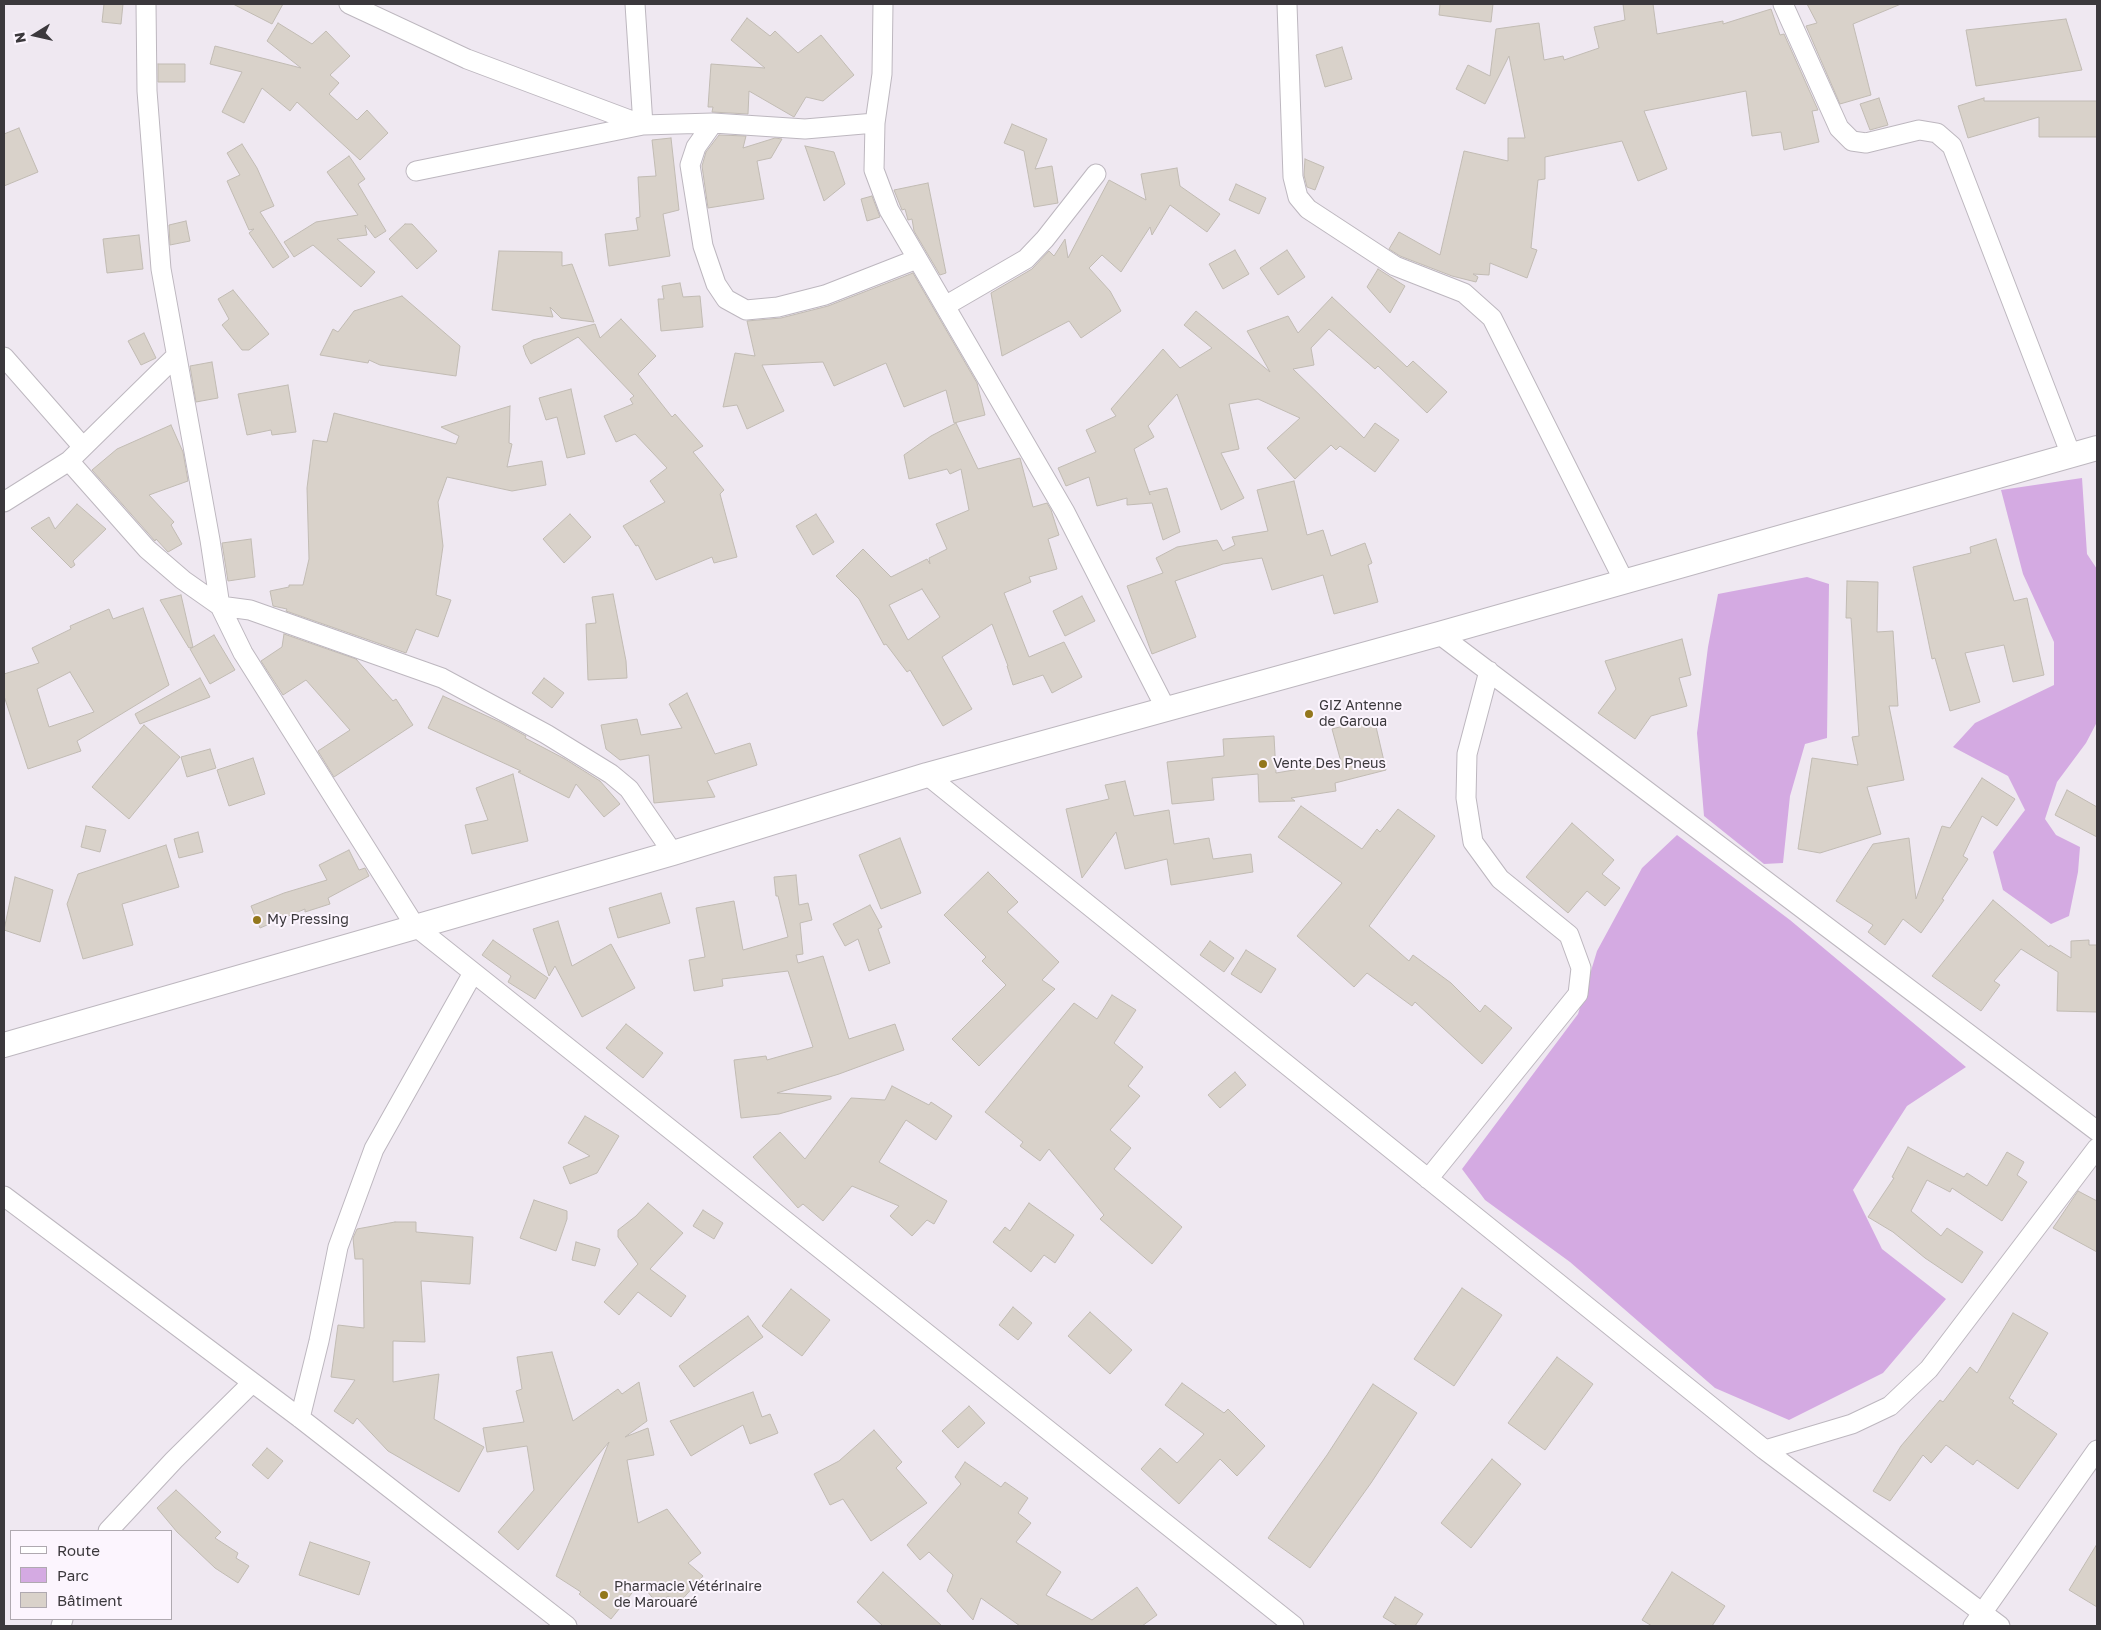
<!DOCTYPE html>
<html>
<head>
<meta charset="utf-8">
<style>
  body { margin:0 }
  #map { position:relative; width:2101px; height:1630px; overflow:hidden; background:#efe8f1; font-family:"Golos Text",sans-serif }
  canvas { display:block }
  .frame { position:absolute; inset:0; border:5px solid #3b383c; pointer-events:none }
  .legend { position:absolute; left:10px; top:1530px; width:162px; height:90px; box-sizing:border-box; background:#fcf5fe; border:1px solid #afa9b0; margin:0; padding:6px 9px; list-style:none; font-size:15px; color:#3b383c }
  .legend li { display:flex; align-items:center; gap:10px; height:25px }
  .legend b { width:25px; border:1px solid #afa9b0 }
  .north { position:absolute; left:10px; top:10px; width:50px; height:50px; -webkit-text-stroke:4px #fcf5fe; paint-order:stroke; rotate:260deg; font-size:14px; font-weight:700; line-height:20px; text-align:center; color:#3b383c }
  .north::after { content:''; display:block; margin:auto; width:18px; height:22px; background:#3b383c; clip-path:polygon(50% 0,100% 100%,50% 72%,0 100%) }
</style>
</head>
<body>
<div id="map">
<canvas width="2101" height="1630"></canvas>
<div class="frame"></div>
<ul class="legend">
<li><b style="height:6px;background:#fff"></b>Route</li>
<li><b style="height:14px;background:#d4aae2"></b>Parc</li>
<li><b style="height:14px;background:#d9d2ca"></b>Bâtiment</li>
</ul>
<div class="north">N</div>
</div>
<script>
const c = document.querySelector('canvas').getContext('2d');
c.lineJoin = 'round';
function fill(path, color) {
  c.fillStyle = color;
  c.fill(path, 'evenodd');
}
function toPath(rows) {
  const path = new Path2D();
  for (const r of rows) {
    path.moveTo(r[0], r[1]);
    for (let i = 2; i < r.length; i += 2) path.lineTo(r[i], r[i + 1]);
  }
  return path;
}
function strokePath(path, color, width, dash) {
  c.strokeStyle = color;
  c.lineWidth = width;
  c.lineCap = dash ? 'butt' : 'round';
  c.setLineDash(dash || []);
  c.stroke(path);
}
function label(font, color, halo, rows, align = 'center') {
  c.font = font + ' "Golos Text",sans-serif';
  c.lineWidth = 4;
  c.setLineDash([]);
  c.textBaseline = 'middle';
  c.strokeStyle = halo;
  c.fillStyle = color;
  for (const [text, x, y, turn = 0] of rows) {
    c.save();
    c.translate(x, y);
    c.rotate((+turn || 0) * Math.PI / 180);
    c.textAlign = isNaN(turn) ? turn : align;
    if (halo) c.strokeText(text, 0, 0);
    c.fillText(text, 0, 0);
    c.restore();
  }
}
const green = toPath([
  [2082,478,2087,554,2097,569,2097,722,2086,743,2057,782,2045,819,2056,835,2080,847,2078,872,2069,916,2051,924,2003,890,1993,852,2025,810,2008,776,1953,747,1975,723,2054,685,2054,642,2023,574,2001,490],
  [1807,577,1829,584,1827,738,1805,744,1790,796,1783,863,1764,864,1704,816,1697,733,1708,647,1718,594],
  [1677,835,1790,920,1966,1067,1907,1106,1853,1190,1882,1249,1946,1299,1883,1373,1789,1420,1715,1388,1570,1262,1485,1200,1462,1169,1578,1014,1597,951,1642,868]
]);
const building = toPath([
  [104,4,123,4,121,24,102,22,104,4],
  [233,4,283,4,272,24,233,4],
  [1440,4,1493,4,1491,22,1439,15,1440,4],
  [1623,4,1653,4,1657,34,1723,21,1723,24,1771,9,1780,35,1784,34,1818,110,1812,111,1819,142,1784,150,1781,132,1752,136,1746,91,1644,111,1667,169,1638,181,1622,141,1545,157,1545,179,1538,180,1531,248,1537,250,1527,278,1490,263,1489,275,1473,274,1478,277,1476,282,1452,276,1400,256,1389,249,1399,232,1440,255,1464,151,1508,161,1508,138,1525,138,1509,56,1485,104,1456,89,1468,65,1490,76,1496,29,1539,23,1544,60,1563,56,1564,60,1599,48,1594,27,1625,20,1623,4],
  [1807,4,1901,4,1853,24,1871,95,1840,104,1806,26,1817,23,1807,4],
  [747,18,770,36,775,31,798,53,821,35,854,75,823,101,806,97,794,117,749,91,748,114,712,112,713,107,708,107,711,64,765,68,731,40,747,18],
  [2066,19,2082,70,1976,86,1966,30,2066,19],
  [278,23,312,44,326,31,350,56,330,75,339,83,329,94,357,120,367,110,388,133,360,160,297,102,290,111,262,88,244,123,222,112,242,72,210,64,215,46,301,68,267,41,278,23],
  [1342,47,1352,79,1325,87,1316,55,1342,47],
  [158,64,185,64,185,82,158,82,158,64],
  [1879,98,1888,125,1870,130,1860,104,1879,98],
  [1984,98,1984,101,2097,101,2097,137,2039,137,2039,117,1968,138,1958,106,1984,98],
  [1012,124,1047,139,1035,169,1052,166,1058,203,1034,207,1024,151,1004,143,1012,124],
  [19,128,38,172,4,186,4,134,19,128],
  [719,135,746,136,743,148,775,138,782,139,771,158,757,161,764,199,708,208,702,166,706,152,719,135],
  [671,138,679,210,663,214,670,256,609,266,605,234,638,230,636,218,640,217,638,177,656,176,652,140,671,138],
  [242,144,257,168,274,206,260,212,289,257,273,268,249,233,254,229,249,230,227,181,240,175,227,153,242,144],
  [805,146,834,152,845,184,824,201,805,146],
  [349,156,365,179,358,184,386,231,375,238,365,225,367,235,337,239,375,272,361,287,313,245,294,257,284,242,316,222,358,215,327,172,349,156],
  [1305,159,1324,167,1315,190,1307,187,1304,175,1305,159],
  [1177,168,1180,186,1220,214,1207,232,1170,205,1152,235,1150,227,1121,272,1102,255,1089,268,1110,291,1121,311,1081,338,1069,321,1002,356,991,293,1032,269,1049,251,1054,256,1065,239,1068,258,1109,180,1146,200,1141,174,1177,168],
  [928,183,946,273,940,275,914,231,912,219,908,220,905,209,902,210,894,190,928,183],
  [1236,184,1266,198,1259,214,1229,200,1236,184],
  [872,196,880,217,867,221,861,199,872,196],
  [186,221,190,241,170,245,169,225,186,221],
  [405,224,412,224,437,251,417,269,389,239,405,224],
  [139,235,143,269,107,273,103,239,139,235],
  [1235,250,1249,274,1223,289,1209,264,1235,250],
  [1287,250,1305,277,1278,295,1260,268,1287,250],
  [499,251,562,252,562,266,572,264,594,322,561,318,550,307,553,317,492,310,499,251],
  [1378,269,1405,286,1390,313,1367,287,1378,269],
  [913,273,977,383,985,415,954,423,946,390,904,407,886,363,834,386,823,362,762,365,784,411,747,429,737,405,723,407,735,353,755,356,747,321,781,318,828,306,913,273],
  [680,283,683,297,700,296,703,327,661,331,658,299,664,299,662,286,680,283],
  [233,290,269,334,249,350,242,350,222,325,229,319,218,299,233,290],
  [402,296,460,346,456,376,380,365,369,360,368,363,320,355,333,329,338,332,354,311,402,296],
  [1332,297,1407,367,1413,361,1447,392,1427,413,1378,366,1375,369,1329,329,1311,348,1314,365,1293,369,1364,438,1375,423,1399,440,1375,472,1340,446,1336,450,1331,445,1295,479,1267,448,1300,418,1258,399,1229,404,1239,449,1221,453,1244,498,1221,510,1177,394,1148,426,1154,437,1134,449,1150,495,1149,492,1167,488,1180,532,1163,540,1152,503,1127,505,1127,498,1097,506,1089,477,1066,486,1058,468,1096,452,1086,430,1116,416,1111,409,1163,349,1180,368,1212,348,1184,325,1196,311,1270,372,1247,331,1288,316,1298,333,1332,297],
  [621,319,656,356,638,374,672,417,675,414,703,446,693,452,724,490,720,494,737,557,714,563,712,557,656,580,638,545,636,546,623,526,665,502,650,481,667,468,635,434,616,442,604,416,633,404,630,399,634,396,578,337,531,364,526,355,523,346,533,340,595,324,600,338,621,319],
  [144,333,156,358,141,365,128,341,144,333],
  [212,362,218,398,196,402,190,366,212,362],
  [288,385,296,432,272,435,271,430,247,435,238,394,288,385],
  [571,389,585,454,567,458,557,417,546,420,539,398,571,389],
  [510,406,509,443,512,444,507,467,542,461,546,485,512,491,447,477,438,502,443,546,436,595,451,600,438,637,416,629,406,653,286,611,287,609,273,606,270,591,289,587,289,585,303,585,309,559,307,488,313,440,327,442,334,413,456,444,459,436,441,427,510,406],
  [956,423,978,469,1020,458,1033,507,1047,503,1051,510,1059,535,1048,539,1057,569,1029,577,1031,582,1004,593,1029,657,1064,642,1082,677,1052,693,1043,675,1013,685,1007,666,1008,666,992,624,942,657,972,709,943,726,910,670,907,672,886,644,884,645,859,599,836,576,863,549,891,577,927,559,930,564,929,558,947,549,936,524,969,510,961,469,950,474,947,469,909,479,904,455,931,436,956,423],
  [922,589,940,617,908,640,889,605,922,589],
  [171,425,183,452,188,481,149,495,174,522,171,525,182,544,168,552,156,539,155,541,92,470,117,449,171,425],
  [1294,481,1307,535,1323,530,1331,556,1365,543,1372,563,1368,565,1378,602,1334,614,1323,575,1272,590,1262,558,1223,564,1175,581,1196,637,1152,654,1127,586,1163,573,1156,558,1177,547,1217,540,1223,551,1235,545,1232,537,1268,531,1257,490,1294,481],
  [77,504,106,529,73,561,75,565,71,568,31,528,49,517,55,529,77,504],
  [570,514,591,537,564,563,543,539,570,514],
  [816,514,834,542,813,555,796,526,816,514],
  [251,539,255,577,228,581,222,543,251,539],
  [1996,539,2014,601,2027,598,2044,675,2013,682,2004,645,1965,653,1980,702,1950,711,1935,658,1932,659,1913,567,1971,553,1970,547,1996,539],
  [1847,581,1878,582,1877,632,1893,631,1898,706,1889,706,1904,780,1867,787,1881,834,1820,853,1798,849,1812,758,1858,765,1852,737,1859,736,1851,618,1846,618,1847,581],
  [613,594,626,661,627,678,588,680,586,624,596,623,592,597,613,594],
  [181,595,193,647,189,648,160,600,181,595],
  [1082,596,1095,621,1065,636,1053,611,1082,596],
  [143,608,169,685,77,741,81,751,28,769,4,696,4,674,39,663,32,648,71,629,70,626,109,609,113,619,143,608],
  [70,672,94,712,49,727,37,689,70,672],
  [284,634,356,659,393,701,396,699,413,725,334,777,318,751,350,730,306,680,283,695,261,661,282,647,284,634],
  [214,635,235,670,210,684,190,649,214,635],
  [1682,639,1691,675,1679,678,1687,706,1651,716,1635,739,1598,713,1616,689,1605,661,1682,639],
  [200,678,210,697,140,724,135,714,200,678],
  [544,678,564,693,552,708,532,693,544,678],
  [687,693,715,754,750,743,757,765,707,781,715,797,654,803,649,755,620,760,606,749,601,725,637,719,641,735,682,728,669,704,687,693],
  [443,696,500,722,526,736,525,738,565,759,600,781,620,804,604,817,576,784,569,798,518,772,521,771,428,728,443,696],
  [1374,718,1386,770,1335,783,1336,791,1291,798,1295,801,1259,802,1258,774,1212,778,1214,800,1172,804,1167,762,1224,756,1223,739,1274,736,1276,773,1341,762,1332,729,1374,718],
  [144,725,180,757,129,819,92,787,144,725],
  [210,749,216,768,187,777,181,757,210,749],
  [253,758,265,794,229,806,217,770,253,758],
  [513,774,528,841,472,854,465,825,488,820,476,788,513,774],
  [1982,778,2015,799,1997,826,1982,816,1963,856,1968,859,1942,899,1944,900,1921,933,1903,919,1885,945,1868,932,1873,925,1836,901,1873,844,1909,838,1916,899,1942,826,1950,828,1982,778],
  [1125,781,1134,816,1169,810,1174,844,1209,838,1213,859,1251,854,1253,872,1171,885,1167,859,1125,869,1116,832,1082,878,1066,809,1109,799,1105,785,1125,781],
  [2067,790,2097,807,2097,837,2055,815,2067,790],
  [1301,806,1362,849,1377,829,1380,832,1398,809,1435,836,1369,926,1409,961,1413,955,1451,983,1480,1012,1485,1005,1512,1028,1482,1064,1415,1002,1412,1006,1367,973,1354,987,1297,936,1342,883,1278,837,1301,806],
  [1572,823,1614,860,1602,874,1620,888,1605,906,1587,891,1568,913,1526,877,1572,823],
  [86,826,106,830,100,852,81,847,86,826],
  [198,832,203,852,179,858,174,839,198,832],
  [900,838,921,893,881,909,859,855,900,838],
  [166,845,179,887,122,904,133,945,83,959,67,904,78,874,166,845],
  [349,850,359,870,365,868,369,876,328,898,330,904,305,912,305,909,260,928,251,906,284,893,327,880,319,865,349,850],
  [988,872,1018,902,1007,912,1059,962,1042,980,1055,989,979,1066,952,1039,1006,985,982,961,986,957,944,915,988,872],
  [796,875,799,905,808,903,812,920,800,923,803,954,796,955,798,963,823,956,849,1039,895,1024,904,1050,839,1074,777,1093,831,1096,831,1099,779,1114,741,1118,734,1060,766,1056,767,1060,813,1047,788,971,722,979,723,986,694,991,689,960,705,957,696,908,734,901,743,950,788,937,778,896,776,896,774,877,796,875],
  [15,877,53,890,40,942,4,930,15,877],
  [661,893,670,923,618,938,609,908,661,893],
  [1993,900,2049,947,2050,945,2071,958,2071,941,2089,940,2089,945,2097,945,2097,1012,2057,1011,2058,972,2021,949,1994,981,2000,985,1981,1011,1932,976,1993,900],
  [870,905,882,927,878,929,890,963,869,971,858,939,845,946,833,924,870,905],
  [558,921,572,966,611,944,635,988,582,1017,555,966,549,976,533,929,558,921],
  [493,940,548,978,535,999,508,982,511,976,482,955,493,940],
  [1210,941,1234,958,1224,972,1200,955,1210,941],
  [1246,950,1276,969,1261,993,1231,974,1246,950],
  [1112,995,1136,1010,1114,1043,1143,1067,1128,1086,1140,1096,1110,1130,1131,1148,1114,1169,1182,1227,1152,1264,1100,1219,1104,1215,1049,1149,1040,1161,1020,1146,1023,1142,985,1112,1074,1003,1097,1019,1112,995],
  [626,1024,663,1053,643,1078,606,1048,626,1024],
  [1235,1072,1246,1085,1220,1108,1208,1095,1235,1072],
  [892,1086,929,1105,931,1102,952,1116,936,1140,906,1120,879,1162,947,1201,934,1224,927,1220,912,1236,890,1216,899,1206,852,1186,823,1221,803,1204,798,1208,753,1157,780,1132,805,1159,851,1098,885,1100,892,1086],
  [585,1116,619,1136,597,1173,570,1184,563,1167,590,1156,568,1143,585,1116],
  [1908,1147,1964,1177,1967,1173,1987,1186,2007,1152,2024,1162,2017,1175,2027,1182,2002,1221,1952,1188,1950,1192,1927,1180,1911,1211,1941,1236,1947,1228,1983,1252,1962,1283,1925,1258,1893,1232,1868,1217,1894,1178,1892,1177,1908,1147],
  [2078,1191,2097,1201,2097,1252,2053,1228,2078,1191],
  [534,1200,567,1211,567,1219,556,1251,520,1238,534,1200],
  [648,1203,683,1233,650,1269,686,1296,671,1317,638,1292,619,1315,604,1302,638,1264,618,1237,618,1230,636,1216,648,1203],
  [1029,1203,1074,1235,1055,1263,1044,1255,1031,1272,993,1242,1005,1227,1010,1231,1029,1203],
  [703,1210,723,1223,714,1239,693,1226,703,1210],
  [395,1222,416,1222,416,1232,473,1237,470,1284,421,1281,425,1342,393,1341,393,1382,439,1374,434,1419,484,1447,459,1492,388,1451,357,1418,353,1424,334,1411,355,1380,331,1377,338,1325,364,1328,363,1259,355,1259,353,1238,357,1229,395,1222],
  [576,1242,600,1249,595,1266,572,1260,576,1242],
  [1462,1288,1502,1315,1454,1386,1414,1359,1462,1288],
  [791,1289,830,1320,802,1356,762,1326,791,1289],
  [1013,1307,1032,1323,1018,1340,999,1325,1013,1307],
  [1090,1312,1132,1350,1110,1374,1068,1336,1090,1312],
  [2013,1313,2048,1333,2009,1398,2014,1401,2012,1403,2057,1434,2018,1489,1977,1460,1973,1465,1946,1445,1931,1463,1923,1455,1890,1501,1873,1491,1901,1446,1940,1400,1943,1402,1970,1367,1977,1373,2013,1313],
  [748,1316,763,1337,694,1387,679,1366,748,1316],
  [552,1352,573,1421,618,1389,622,1394,639,1382,647,1421,625,1437,648,1428,654,1455,627,1460,638,1523,667,1509,701,1553,688,1563,703,1576,678,1604,668,1596,658,1604,640,1583,611,1619,579,1594,581,1592,556,1576,609,1442,518,1550,498,1532,534,1490,527,1446,487,1452,483,1428,524,1422,516,1391,522,1389,517,1357,552,1352],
  [1557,1357,1593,1384,1545,1450,1508,1423,1557,1357],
  [1182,1383,1224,1413,1228,1409,1265,1446,1237,1476,1220,1459,1179,1504,1141,1469,1160,1448,1177,1463,1204,1434,1165,1405,1182,1383],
  [1373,1384,1417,1413,1371,1483,1310,1568,1268,1538,1327,1455,1373,1384],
  [753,1392,762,1417,770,1414,778,1433,750,1444,743,1425,691,1456,670,1421,753,1392],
  [969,1406,985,1423,958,1448,942,1431,969,1406],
  [874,1430,902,1462,896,1468,927,1503,871,1541,843,1499,830,1505,814,1474,839,1461,874,1430],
  [267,1448,283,1461,268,1479,252,1465,267,1448],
  [1492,1459,1521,1484,1471,1548,1441,1523,1492,1459],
  [965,1462,1001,1487,1005,1482,1028,1498,1018,1513,1031,1523,1016,1542,1061,1572,1046,1595,1092,1620,1137,1587,1157,1615,1142,1626,1020,1626,981,1598,973,1620,947,1591,953,1575,929,1552,920,1560,907,1545,961,1484,955,1477,965,1462],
  [176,1490,221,1532,215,1538,238,1553,236,1558,249,1566,238,1583,215,1568,177,1532,157,1508,176,1490],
  [310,1542,370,1562,359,1595,299,1575,310,1542],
  [2097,1544,2097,1607,2069,1590,2097,1544],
  [883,1572,942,1626,883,1626,857,1602,883,1572],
  [1672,1572,1725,1606,1712,1626,1652,1626,1642,1620,1672,1572],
  [1395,1597,1423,1614,1415,1626,1398,1626,1383,1617,1395,1597]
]);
const minor = toPath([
  [146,4,147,91,161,269,210,540,220,606,243,653,415,926,1294,1626],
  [349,4,467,59,643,125,713,123,805,129,875,123],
  [883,4,882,74,875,123,874,170,889,210,1065,512,1166,709],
  [1287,4,1293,177,1298,197,1308,209,1395,266,1464,293,1492,318,1624,581],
  [1783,4,1839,128,1852,141,1866,143,1919,130,1937,133,1952,146,2071,455],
  [713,123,696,147,690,165,703,246,716,284,726,299,746,310,778,307,825,295,917,259],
  [416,171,643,125,635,4],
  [945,306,1026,259,1045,239,1096,174],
  [4,357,83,447],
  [69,461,176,356],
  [4,502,69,461,147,549,183,580,220,606,250,610,442,678,546,734,611,774,629,789,673,853],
  [1439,634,2097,1131],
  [927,775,1765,1450,2000,1626],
  [1428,1179,1578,994,1581,968,1569,935,1500,879,1473,842,1466,798,1467,754,1489,671],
  [4,1196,300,1418,567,1626],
  [300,1418,319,1341,338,1247,374,1149,473,973],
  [1765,1450,1852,1424,1890,1406,1929,1369,2097,1148],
  [108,1531,174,1460,252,1383],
  [61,1626,63,1619],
  [1973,1626,2097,1450]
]);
const tertiary = toPath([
  [4,1045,673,853,927,775,1439,634,2097,448]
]);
const markers = [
  [1309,714,5,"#93771d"],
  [1263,764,5,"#93771d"],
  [257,920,5,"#93771d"],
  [604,1595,5,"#93771d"]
];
const poiNames = [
  ["GIZ Antenne",1319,706],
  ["de Garoua",1319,722],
  ["Vente Des Pneus",1273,764],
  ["My Pressing",267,920],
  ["Pharmacie Vétérinaire",614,1587],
  ["de Marouaré",614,1603]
];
fill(green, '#d4aae2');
fill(building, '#d9d2ca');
strokePath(building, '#c1bbb3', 1);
strokePath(minor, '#bdb7bf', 21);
strokePath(tertiary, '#bdb7bf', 26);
strokePath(minor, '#fff', 19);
strokePath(tertiary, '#fff', 24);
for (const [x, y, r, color] of markers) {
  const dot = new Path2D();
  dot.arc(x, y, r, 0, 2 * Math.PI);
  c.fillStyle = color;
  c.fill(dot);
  strokePath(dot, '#fcf5fe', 2);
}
label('14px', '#3b383c', '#fcf5fe', poiNames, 'left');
</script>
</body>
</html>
